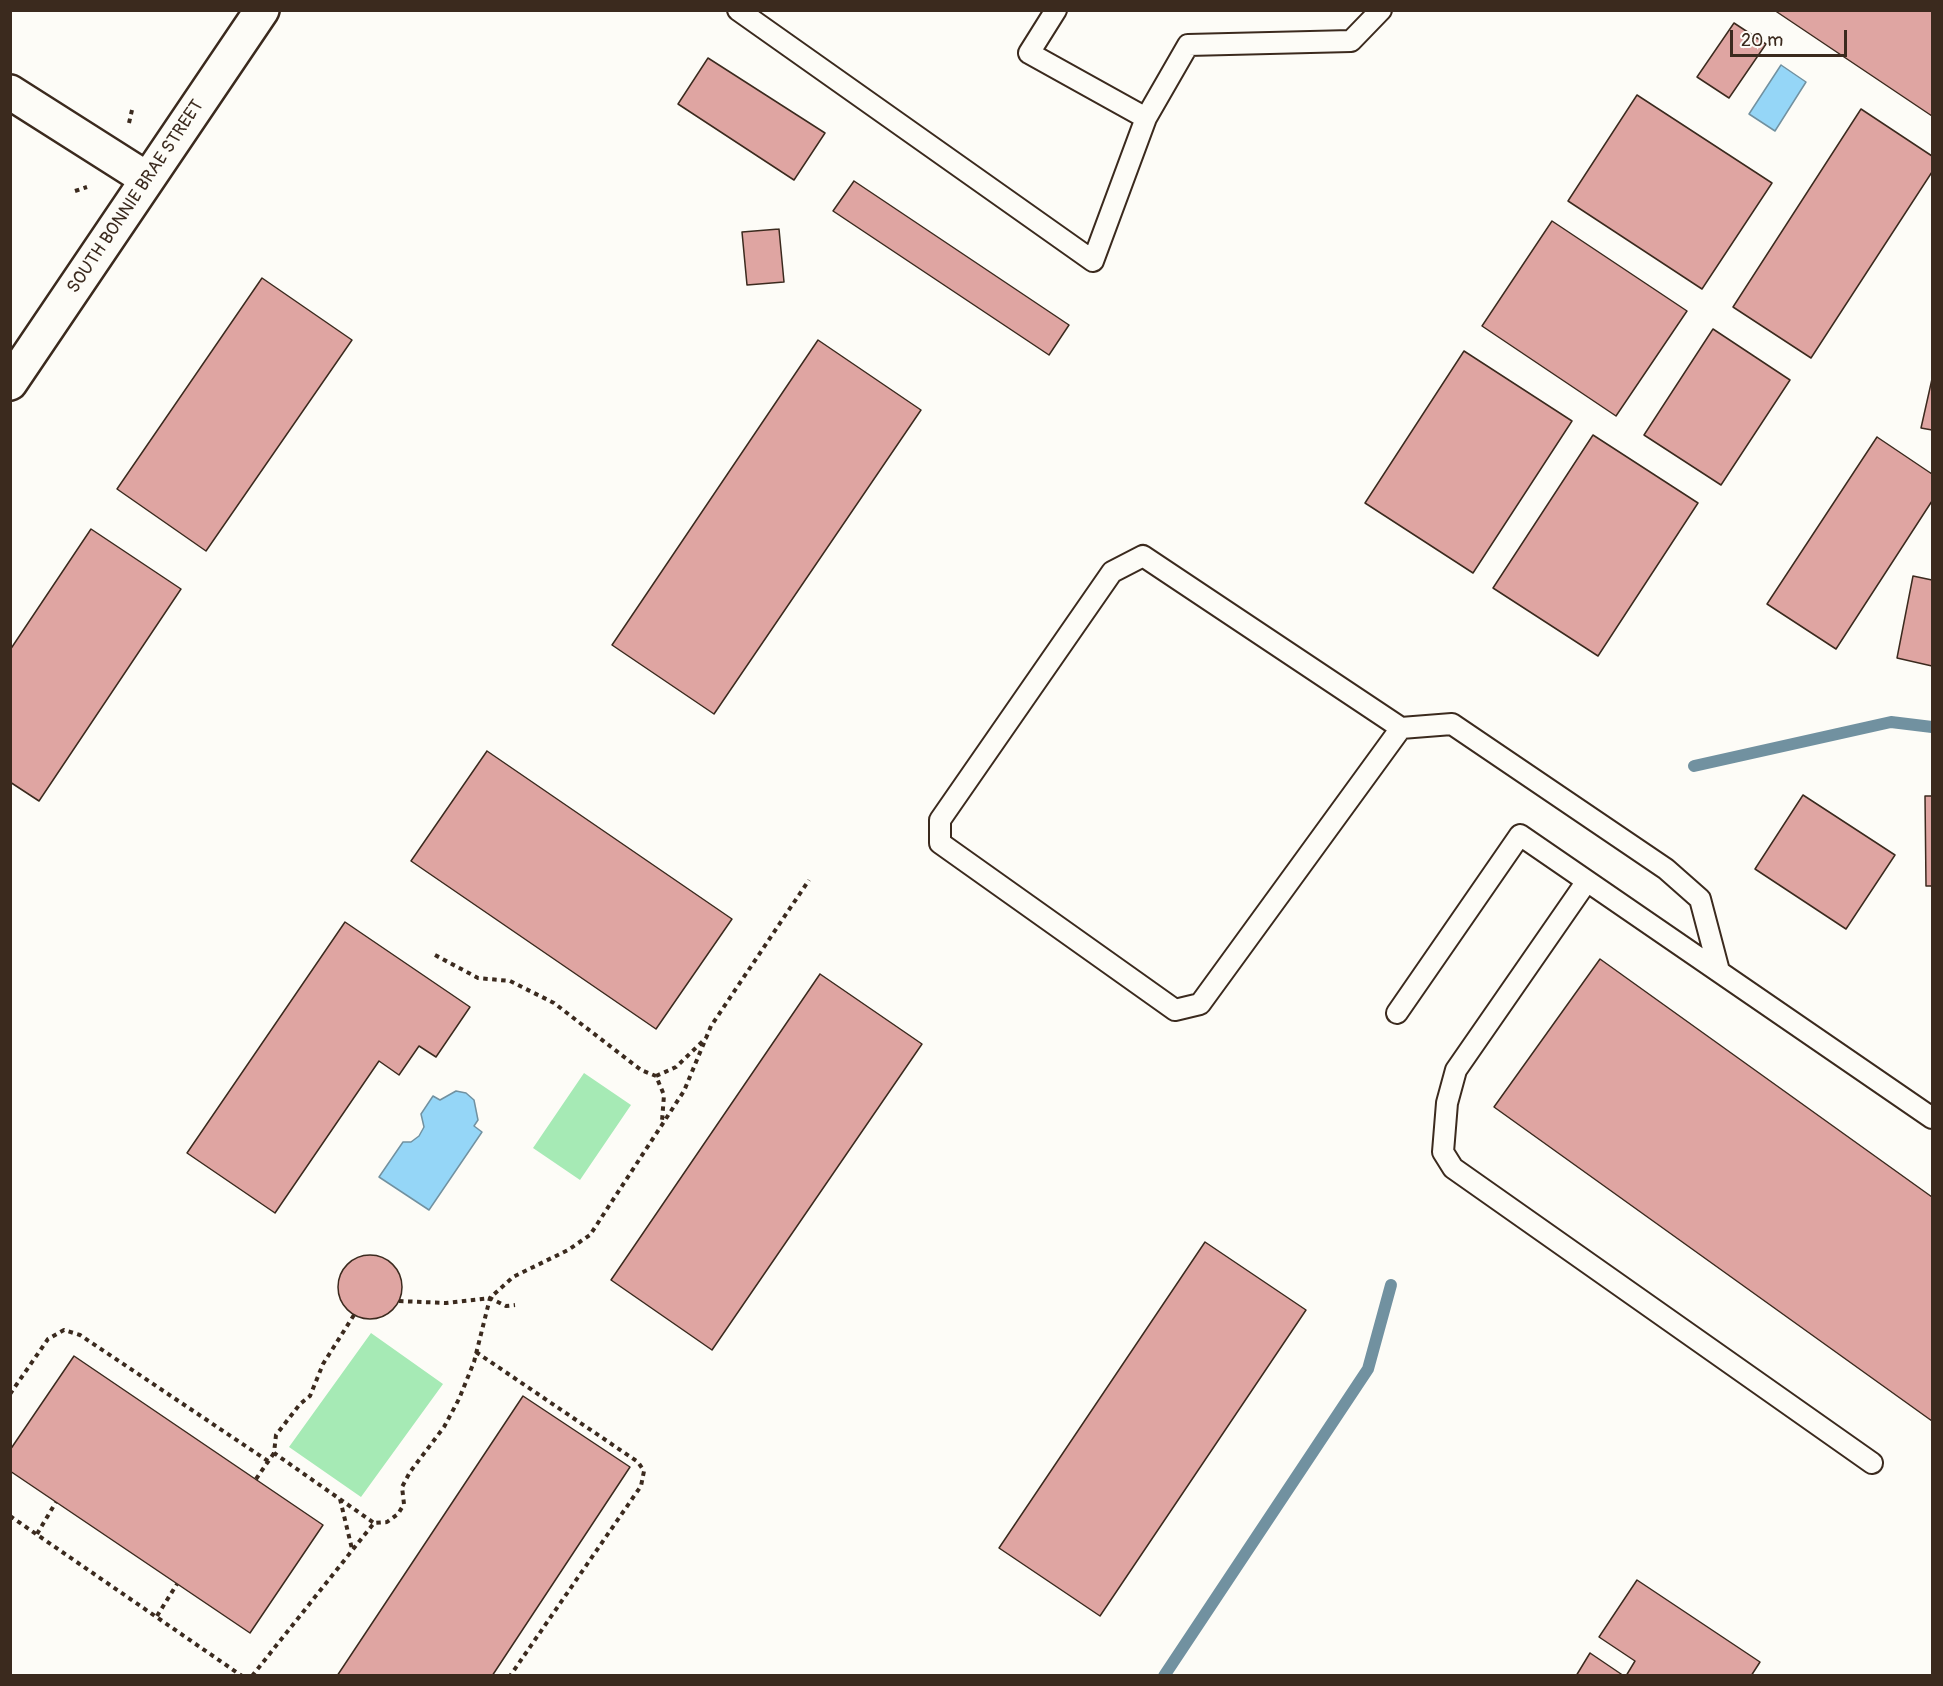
<!DOCTYPE html>
<html>
<head>
<meta charset="utf-8">
<style>
  body { margin:0 }
  #map { position:relative; width:1943px; height:1686px; overflow:hidden; background:#fdfcf7; font-family:Pangolin,sans-serif }
  canvas { display:block }
  .frame { position:absolute; inset:0; border:12px solid #3b2a1e; pointer-events:none }
  .scale { position:absolute; left:1730px; top:30px; width:117px; height:27px; box-sizing:border-box; border:3px solid #3b2a1e; border-top:0; padding-left:8px; font-size:18px; line-height:21px; white-space:nowrap; color:#3b2a1e; -webkit-text-stroke:4px #fdfcf7; paint-order:stroke }
</style>
</head>
<body>
<div id="map">
<canvas width="1943" height="1686"></canvas>
<div class="frame"></div>
<div class="scale">20 m</div>
</div>
<script>
const c = document.querySelector('canvas').getContext('2d');
c.lineJoin = 'round';
function fill(path, color) {
  c.fillStyle = color;
  c.fill(path, 'evenodd');
}
function toPath(rows) {
  const path = new Path2D();
  for (const r of rows) {
    if (r.length === 3) {
      path.moveTo(r[0] + r[2], r[1]);
      path.arc(r[0], r[1], r[2], 0, 2 * Math.PI);
      continue;
    }
    path.moveTo(r[0], r[1]);
    for (let i = 2; i < r.length; i += 2) path.lineTo(r[i], r[i + 1]);
  }
  return path;
}
function strokePath(path, color, width, dash) {
  c.strokeStyle = color;
  c.lineWidth = width;
  c.lineCap = dash ? 'butt' : 'round';
  c.setLineDash(dash || []);
  c.stroke(path);
}
function label(font, color, halo, rows, align = 'center') {
  c.font = font + ' Pangolin,sans-serif';
  c.lineWidth = 4.5;
  c.setLineDash([]);
  c.textBaseline = 'middle';
  c.strokeStyle = halo;
  c.fillStyle = color;
  for (const [text, x, y, turn = 0] of rows) {
    c.save();
    c.translate(x, y);
    c.rotate((+turn || 0) * Math.PI / 180);
    c.textAlign = isNaN(turn) ? turn : align;
    if (halo) c.strokeText(text, 0, 0);
    c.fillText(text, 0, 0);
    c.restore();
  }
}
const green = toPath([
  [584,1073,631,1105,580,1180,533,1148],
  [371,1333,443,1384,361,1497,289,1447]
]);
const water = toPath([
  [1781,65,1806,82,1775,131,1749,114,1781,65],
  [456,1091,466,1093,474,1100,478,1120,474,1126,482,1132,429,1210,379,1177,403,1142,411,1142,419,1136,424,1127,421,1114,433,1096,440,1100,456,1091]
]);
const stream = toPath([
  [1694,766,1891,722,1932,727],
  [1164,1676,1368,1369,1391,1285]
]);
const building = toPath([
  [1774,10,1932,10,1932,116,1774,10],
  [1734,23,1766,44,1729,98,1697,77,1734,23],
  [708,58,825,133,794,180,678,104,708,58],
  [1637,95,1772,183,1702,289,1568,201,1637,95],
  [1861,109,1932,156,1932,172,1811,358,1733,307,1861,109],
  [854,181,1069,325,1049,355,833,211,854,181],
  [1552,221,1687,311,1616,416,1482,326,1552,221],
  [779,229,784,282,747,285,742,232,779,229],
  [262,278,352,340,206,551,117,489,262,278],
  [1713,329,1790,380,1721,485,1644,435,1713,329],
  [818,340,921,410,714,714,612,645,818,340],
  [1464,351,1572,421,1473,573,1365,503,1464,351],
  [1932,379,1932,430,1921,428,1932,379],
  [1593,435,1698,503,1598,656,1493,588,1593,435],
  [1877,437,1932,474,1932,501,1836,649,1767,604,1877,437],
  [91,529,181,589,39,801,10,782,10,650,91,529],
  [1913,576,1932,580,1932,666,1897,658,1913,576],
  [487,751,732,919,656,1029,411,861,487,751],
  [1803,795,1895,855,1846,929,1755,869,1803,795],
  [1925,796,1932,796,1932,886,1926,886,1925,796],
  [345,922,470,1007,436,1057,419,1046,399,1075,379,1061,275,1213,187,1153,345,922],
  [1600,959,1932,1197,1932,1421,1494,1107,1600,959],
  [820,974,922,1044,712,1350,611,1280,820,974],
  [1205,1242,1306,1310,1100,1616,999,1548,1205,1242],
  [370,1287,32],
  [74,1356,323,1525,250,1633,10,1471,10,1450,74,1356],
  [523,1396,630,1467,492,1676,337,1676,523,1396],
  [1637,1580,1760,1662,1751,1676,1626,1676,1635,1661,1599,1637,1637,1580],
  [1590,1653,1624,1676,1576,1676,1590,1653]
]);
const path = toPath([
  [129,123,132,110],
  [75,191,87,187],
  [435,955,478,978,510,981,554,1003,641,1070,656,1076,664,1095,662,1121],
  [656,1076,676,1067,706,1038],
  [399,1301,446,1303,490,1298,506,1306,515,1305],
  [354,1315,323,1364,310,1396,300,1404,276,1435,274,1453,374,1523],
  [476,1352,638,1462,644,1471,641,1486,510,1676],
  [10,1394,48,1339,64,1330,80,1335,268,1461],
  [256,1479,274,1453],
  [340,1499,352,1549],
  [10,1516,242,1676],
  [37,1534,56,1502],
  [157,1616,177,1584],
  [252,1676,374,1523,387,1522,398,1514,404,1504,402,1487,410,1472,444,1427,459,1399,474,1362,490,1298,513,1277,568,1250,590,1235,684,1091,711,1026,809,880]
]);
const lane = toPath([
  [738,10,1093,261,1146,118,1188,45,1351,41,1381,10],
  [1056,10,1029,53,1146,118],
  [1401,728,1200,1004,1175,1010,940,843,940,820,1112,572,1143,556,1401,728,1452,724,1666,869,1700,899,1719,971],
  [1587,881,1456,1070,1447,1103,1443,1152,1453,1168,1872,1463],
  [1397,1013,1520,835,1932,1118]
]);
const street = toPath([
  [10,92,147,179]
]);
const secondary = toPath([
  [10,383,262,10]
]);
const streetNames = [
  ["SOUTH BONNIE BRAE STREET",136,197,-56]
];
fill(green, '#a6eab5');
fill(water, '#95d6f7');
strokePath(water, '#7191a0', 1.5);
strokePath(stream, '#7191a0', 12);
fill(building, '#dfa5a2');
strokePath(building, '#3b2a1e', 1.5);
strokePath(lane, '#3b2a1e', 24);
strokePath(street, '#3b2a1e', 38);
strokePath(secondary, '#3b2a1e', 38);
strokePath(path, '#3b2a1e', 4, [4.5, 4.5]);
strokePath(lane, '#fdfcf7', 20);
strokePath(street, '#fdfcf7', 33);
strokePath(secondary, '#fdfcf7', 33);
label('18px', '#3b2a1e', '#fdfcf7', streetNames);
</script>
</body>
</html>
